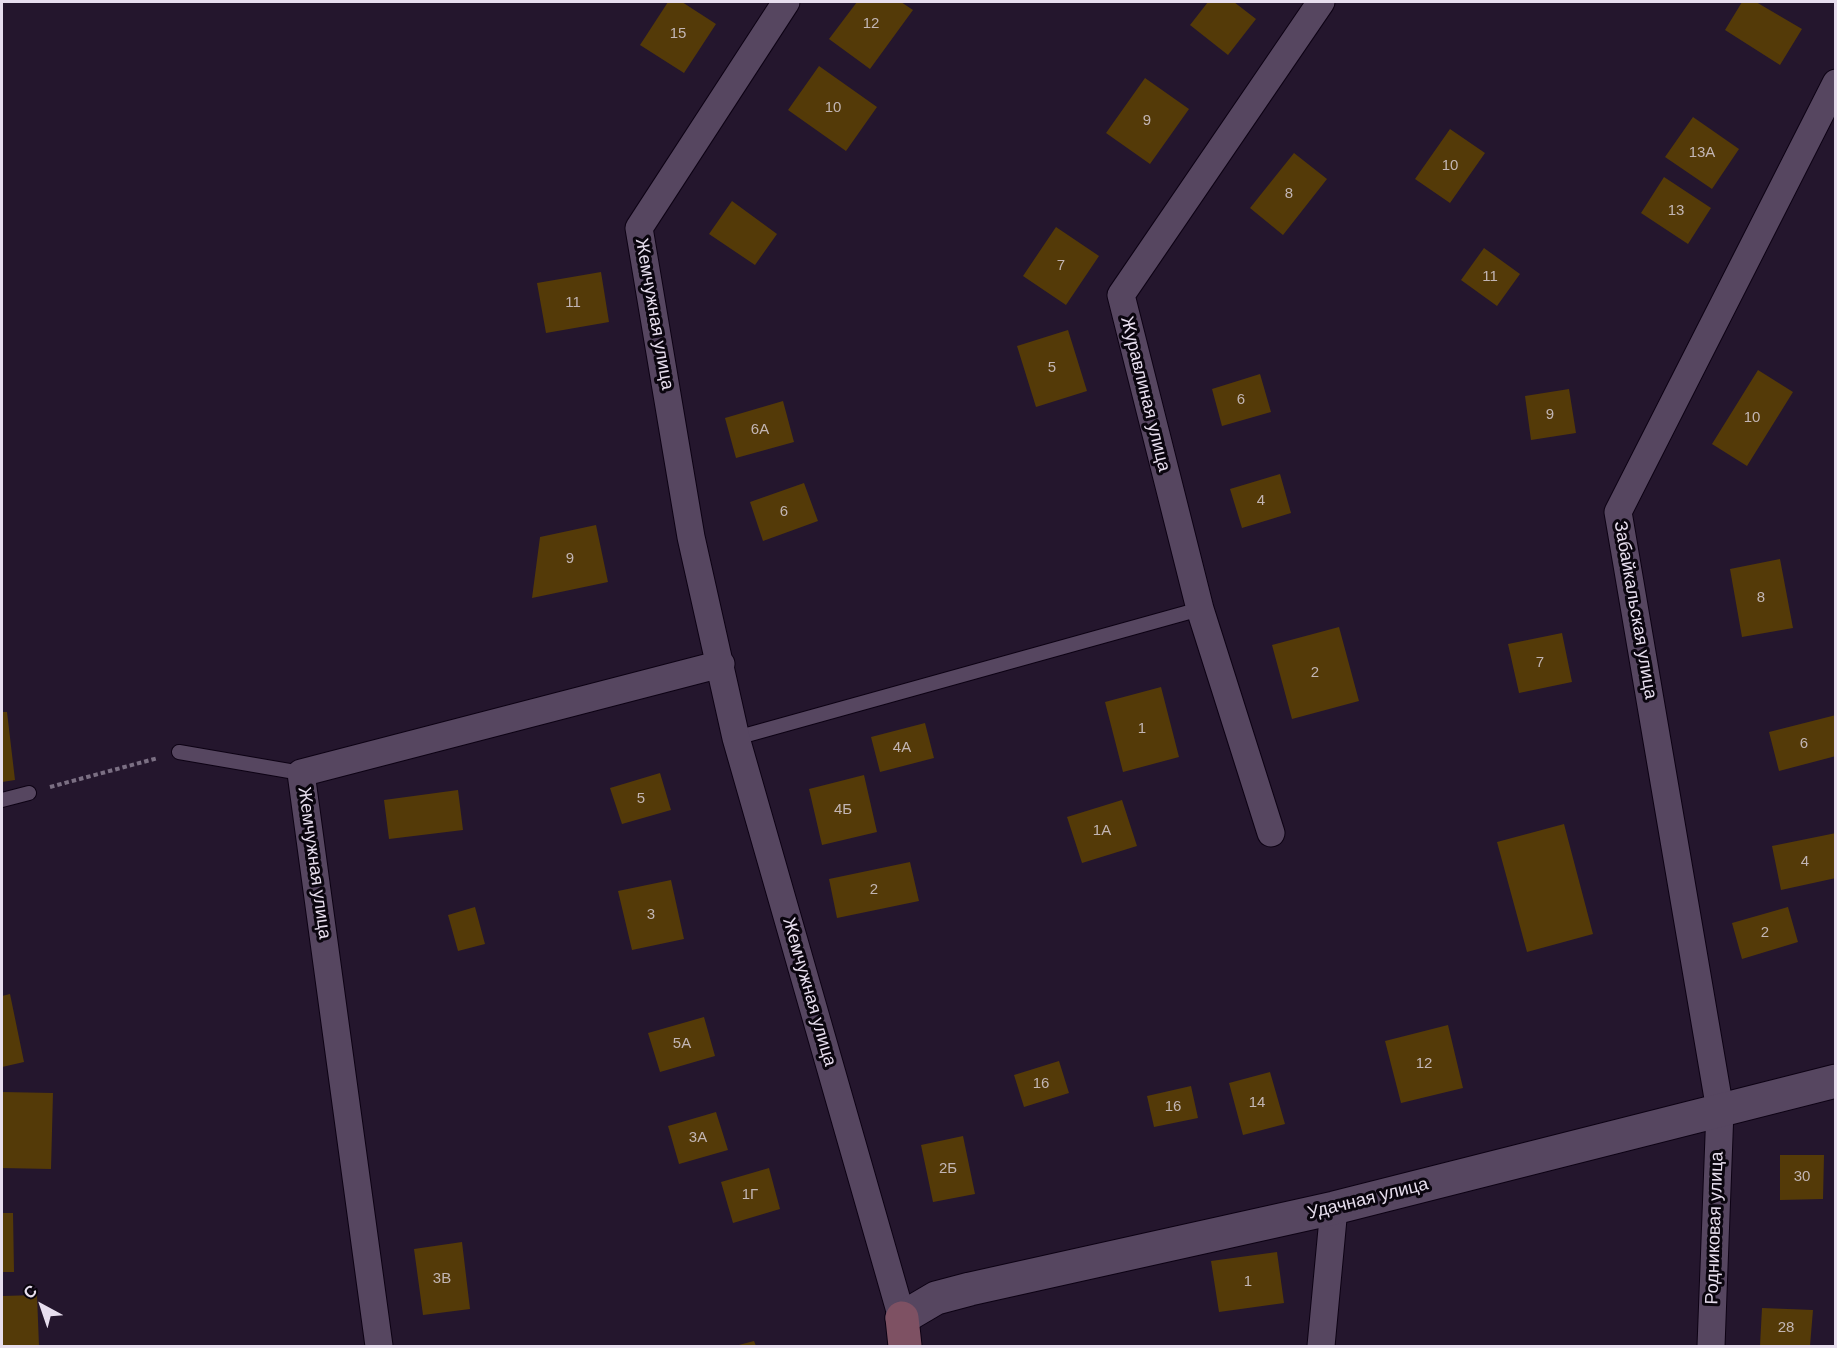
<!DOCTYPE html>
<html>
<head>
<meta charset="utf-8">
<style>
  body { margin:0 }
  #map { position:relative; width:1837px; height:1348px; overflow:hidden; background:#24162d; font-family:Arial,sans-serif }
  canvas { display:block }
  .frame { position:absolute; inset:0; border:3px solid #e7deee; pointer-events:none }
  .north { position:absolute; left:12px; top:1276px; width:60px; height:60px; -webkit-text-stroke:4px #0a050e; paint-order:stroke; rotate:320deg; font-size:16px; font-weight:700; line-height:24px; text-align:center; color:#e7deee }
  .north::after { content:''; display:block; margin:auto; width:21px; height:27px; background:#e7deee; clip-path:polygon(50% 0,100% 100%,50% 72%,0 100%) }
</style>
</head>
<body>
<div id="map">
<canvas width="1837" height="1348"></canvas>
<div class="frame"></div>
<div class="north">С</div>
</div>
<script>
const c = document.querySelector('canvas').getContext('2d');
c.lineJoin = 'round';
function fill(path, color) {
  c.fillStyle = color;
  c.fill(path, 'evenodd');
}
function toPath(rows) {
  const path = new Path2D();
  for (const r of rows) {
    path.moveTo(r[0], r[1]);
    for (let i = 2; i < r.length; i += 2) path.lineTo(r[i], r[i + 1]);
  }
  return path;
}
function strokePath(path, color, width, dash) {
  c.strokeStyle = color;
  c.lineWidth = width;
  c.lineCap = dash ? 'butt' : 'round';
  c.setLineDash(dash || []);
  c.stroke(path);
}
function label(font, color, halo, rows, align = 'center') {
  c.font = font + ' Arial,sans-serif';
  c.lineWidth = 6;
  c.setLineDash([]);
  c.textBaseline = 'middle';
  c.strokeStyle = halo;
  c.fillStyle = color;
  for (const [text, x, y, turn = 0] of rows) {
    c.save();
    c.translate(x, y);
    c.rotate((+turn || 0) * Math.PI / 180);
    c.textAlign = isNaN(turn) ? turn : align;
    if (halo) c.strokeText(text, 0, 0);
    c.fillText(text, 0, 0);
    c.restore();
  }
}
const building = toPath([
  [668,2,682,2,716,24,684,73,640,45],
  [857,2,901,2,913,10,870,69,829,39],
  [1208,2,1234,2,1256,19,1228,55,1190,25],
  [1742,2,1756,2,1802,29,1780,65,1725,30],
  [819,66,877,107,846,151,788,110],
  [1145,78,1189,109,1150,164,1106,133],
  [1693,117,1739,149,1712,189,1665,157],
  [1450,129,1485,153,1450,203,1415,179],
  [1294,153,1327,179,1283,235,1250,208],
  [1664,177,1711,208,1688,244,1641,213],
  [732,201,777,234,755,265,709,234],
  [1056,227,1099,256,1066,305,1023,276],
  [1484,248,1520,274,1497,306,1461,280],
  [601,272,609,322,546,333,537,283],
  [1068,330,1087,391,1036,407,1017,346],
  [1758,370,1793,392,1747,466,1712,444],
  [1260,374,1271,412,1222,426,1212,389],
  [1569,389,1576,433,1531,440,1525,396],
  [783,401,794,442,736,458,725,418],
  [1280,474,1291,513,1242,528,1230,489],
  [804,483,818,521,763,541,750,502],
  [596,525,608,582,532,598,540,537],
  [1780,559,1793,628,1742,637,1730,569],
  [1339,627,1359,701,1292,719,1272,645],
  [1562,633,1572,682,1519,693,1508,644],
  [1161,687,1179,757,1123,772,1105,702],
  [2,712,7,712,15,780,2,782],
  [1836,715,1836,756,1779,771,1769,732],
  [925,723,934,758,880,772,871,737],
  [660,773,671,810,622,824,610,788],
  [864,775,877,832,822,845,809,789],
  [458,790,463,830,389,839,384,800],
  [1122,800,1137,846,1082,863,1067,817],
  [1564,824,1593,934,1527,952,1497,842],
  [1836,833,1836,878,1781,890,1772,846],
  [910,862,919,901,837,918,829,879],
  [671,880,684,939,632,950,618,891],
  [475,907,485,944,458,951,448,915],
  [1788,907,1798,942,1742,959,1732,923],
  [10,994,24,1062,2,1067,2,996],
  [704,1017,715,1056,660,1072,648,1033],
  [1448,1025,1463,1088,1401,1103,1385,1041],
  [1059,1061,1069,1093,1024,1107,1014,1075],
  [1270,1072,1285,1124,1243,1135,1229,1083],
  [1191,1086,1198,1118,1154,1127,1147,1096],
  [2,1092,53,1093,51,1169,2,1168],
  [716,1112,728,1150,679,1164,668,1126],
  [963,1136,975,1194,933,1202,921,1145],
  [1780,1155,1824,1155,1823,1199,1780,1200],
  [769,1168,780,1209,733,1223,721,1182],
  [2,1213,13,1213,14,1272,2,1272],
  [462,1242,470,1309,423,1315,414,1249],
  [1277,1252,1284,1303,1219,1312,1211,1261],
  [37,1295,39,1346,2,1346,2,1296],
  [1762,1308,1813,1310,1810,1346,1760,1346],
  [754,1341,756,1346,735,1346]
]);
const path = toPath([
  [50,787,158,758]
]);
const service = toPath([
  [736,738,1200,609],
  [179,752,301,773],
  [2,800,29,793]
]);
const minor = toPath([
  [786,2,639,228,691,537,736,738,902,1318],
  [1271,833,1200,609,1121,295,1321,2],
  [379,1346,301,773,721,664],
  [1321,1346,1334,1208],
  [1711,1346,1720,1110,1618,512,1836,83]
]);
const tertiary = toPath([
  [902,1318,936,1298,970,1289,1334,1208,1836,1081]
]);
const secondary = toPath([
  [902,1318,905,1346]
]);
const numberNames = [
  ["12",871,24],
  ["15",678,34],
  ["10",833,108],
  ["9",1147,121],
  ["13А",1702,153],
  ["10",1450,166],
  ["8",1289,194],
  ["13",1676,211],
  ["7",1061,266],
  ["11",1490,277],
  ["11",573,303],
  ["5",1052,368],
  ["6",1241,400],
  ["9",1550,415],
  ["10",1752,418],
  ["6А",760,430],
  ["4",1261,501],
  ["6",784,512],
  ["9",570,559],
  ["8",1761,598],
  ["7",1540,663],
  ["2",1315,673],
  ["1",1142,729],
  ["6",1804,744],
  ["4А",902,748],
  ["5",641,799],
  ["4Б",843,810],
  ["1А",1102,831],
  ["4",1805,862],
  ["2",874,890],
  ["3",651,915],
  ["2",1765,933],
  ["5А",682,1044],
  ["12",1424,1064],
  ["16",1041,1084],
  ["14",1257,1103],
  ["16",1173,1107],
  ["3А",698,1138],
  ["2Б",948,1169],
  ["30",1802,1177],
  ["1Г",750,1195],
  ["3В",442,1279],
  ["1",1248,1282],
  ["28",1786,1328]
];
const streetNames = [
  ["Жемчужная улица",654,314,80],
  ["Журавлиная улица",1145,394,76],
  ["Забайкальская улица",1635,610,80],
  ["Жемчужная улица",314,863,82],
  ["Жемчужная улица",809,992,74],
  ["Удачная улица",1368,1199,-14],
  ["Родниковая улица",1715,1228,-88]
];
fill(building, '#543a08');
strokePath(service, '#0d0214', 16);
strokePath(minor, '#0d0214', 29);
strokePath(tertiary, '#0d0214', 35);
strokePath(secondary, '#0d0214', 35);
strokePath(path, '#7b6f83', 4, [4.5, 3]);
strokePath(service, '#564660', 14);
strokePath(minor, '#564660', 27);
strokePath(tertiary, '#564660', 33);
strokePath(secondary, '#7e5163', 33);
label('15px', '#c2b5b4', null, numberNames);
label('18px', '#e7deee', '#0a050e', streetNames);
</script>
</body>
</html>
